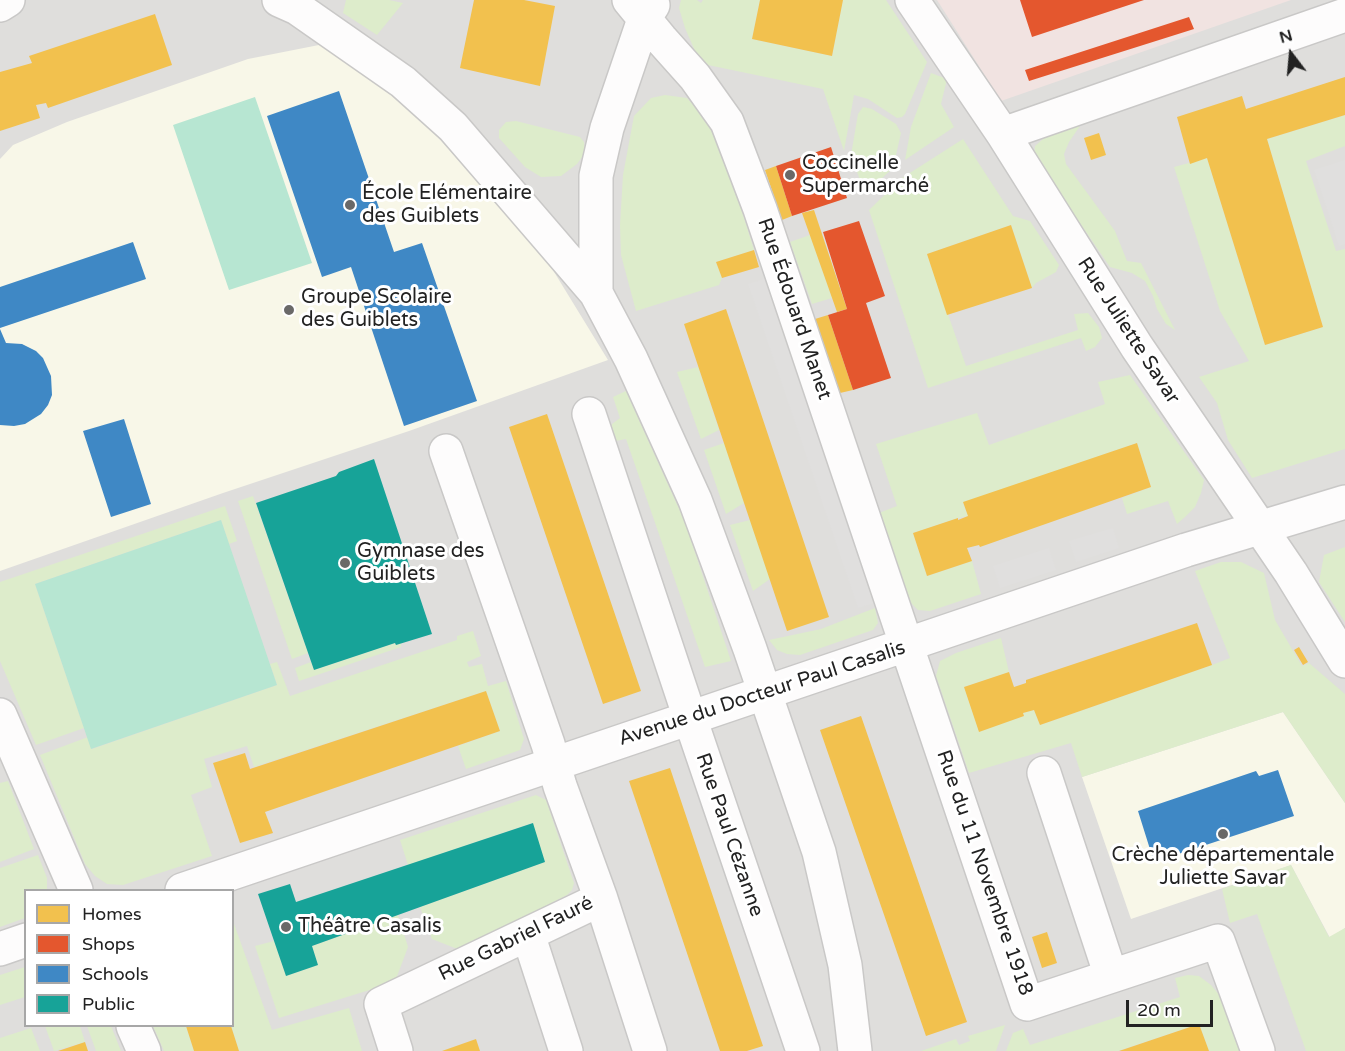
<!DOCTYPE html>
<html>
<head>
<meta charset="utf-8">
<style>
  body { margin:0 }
  #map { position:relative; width:1345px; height:1051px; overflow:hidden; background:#f0eeeb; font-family:"Varela Round",sans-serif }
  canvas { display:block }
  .legend { position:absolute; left:24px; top:889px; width:210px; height:138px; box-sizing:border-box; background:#fff; border:2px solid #a7a7a7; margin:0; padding:8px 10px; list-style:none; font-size:18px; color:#222 }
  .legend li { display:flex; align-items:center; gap:12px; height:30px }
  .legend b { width:30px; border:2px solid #a7a7a7 }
  .north { position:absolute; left:1261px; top:24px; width:60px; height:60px; -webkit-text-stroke:4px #fff; paint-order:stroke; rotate:344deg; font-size:16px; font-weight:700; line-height:24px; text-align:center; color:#222 }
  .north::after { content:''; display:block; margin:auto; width:21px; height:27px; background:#222; clip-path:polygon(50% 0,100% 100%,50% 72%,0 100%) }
  .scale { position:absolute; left:1126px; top:1000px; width:87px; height:27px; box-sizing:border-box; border:3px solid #222; border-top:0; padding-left:8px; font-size:18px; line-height:21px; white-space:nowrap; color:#222; -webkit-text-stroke:4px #fff; paint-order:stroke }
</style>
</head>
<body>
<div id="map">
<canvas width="1345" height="1051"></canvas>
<ul class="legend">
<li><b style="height:16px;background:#f2c14e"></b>Homes</li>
<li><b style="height:16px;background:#e4572e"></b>Shops</li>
<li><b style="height:16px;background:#3f88c5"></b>Schools</li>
<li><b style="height:16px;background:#17a398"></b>Public</li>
</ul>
<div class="north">N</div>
<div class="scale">20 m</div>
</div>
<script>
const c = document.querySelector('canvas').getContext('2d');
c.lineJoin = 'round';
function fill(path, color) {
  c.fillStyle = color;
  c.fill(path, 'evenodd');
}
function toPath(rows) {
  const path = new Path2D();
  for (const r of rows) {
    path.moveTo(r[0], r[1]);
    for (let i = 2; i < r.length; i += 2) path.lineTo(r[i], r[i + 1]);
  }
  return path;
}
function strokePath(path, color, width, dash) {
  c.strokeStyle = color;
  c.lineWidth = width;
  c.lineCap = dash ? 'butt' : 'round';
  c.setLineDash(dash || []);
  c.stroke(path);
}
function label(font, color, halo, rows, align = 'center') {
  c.font = font + ' "Varela Round",sans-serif';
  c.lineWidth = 6;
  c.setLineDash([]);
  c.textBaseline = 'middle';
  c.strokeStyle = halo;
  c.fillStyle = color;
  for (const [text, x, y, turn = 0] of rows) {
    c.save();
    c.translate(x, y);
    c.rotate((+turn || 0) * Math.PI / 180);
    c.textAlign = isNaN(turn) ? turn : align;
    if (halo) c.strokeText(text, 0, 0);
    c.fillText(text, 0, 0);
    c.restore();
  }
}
const residential = toPath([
  [0,0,1345,0,1345,1051,0,1051],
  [26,890,232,890,232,1026,26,1026]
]);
const commercial = toPath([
  [937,0,1291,0,1001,101]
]);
const education = toPath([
  [324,44,396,99,436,135,548,262,608,360,409,431,223,493,0,571,0,159,13,145,67,122,248,59],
  [1283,712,1345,803,1345,928,1330,938,1291,865,1131,919,1082,777]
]);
const grass = toPath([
  [346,0,389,0,403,3,377,35,343,13],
  [681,0,697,0,701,3,703,0,760,0,752,39,832,56,843,0,886,0,927,62,905,114,902,117,897,118,868,99,854,95,844,151,823,89,708,65,695,51,685,28,679,8],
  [931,73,947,79,941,104,954,127,905,160,911,127],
  [665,95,687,98,705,118,727,163,754,250,716,262,722,278,719,285,636,311,621,255,620,225,623,175,634,116,651,98],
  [863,107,872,109,896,124,901,133,893,168,865,194,851,155,858,114],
  [1345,115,1345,146,1306,161,1336,251,1345,249,1345,449,1252,478,1228,440,1217,403,1199,377,1249,361,1220,311,1174,167,1207,158,1265,345,1323,327,1267,139],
  [516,121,580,137,584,142,585,153,577,164,561,176,541,177,525,167,499,138,499,130,506,122],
  [1082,123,1069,142,1064,154,1066,164,1115,231,1127,261,1141,263,1175,330,1166,324,1157,309,1153,296,1145,281,1132,273,1110,267,1034,156,1035,146,1051,132],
  [963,139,1013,216,1030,221,1059,265,1056,272,1036,283,1032,288,1011,225,927,254,966,366,1078,330,1074,314,1088,313,1099,327,1102,338,1095,347,1086,351,1081,338,928,388,869,210,902,178],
  [810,235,832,298,812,304,790,242],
  [698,367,719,430,701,439,677,372],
  [1130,375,1204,480,1201,493,1195,507,1185,517,1177,524,1168,501,1127,514,1122,498,1151,487,1137,443,963,503,968,516,958,518,913,533,927,576,972,561,981,594,930,611,918,610,911,603,879,513,897,506,876,444,977,413,989,445,1105,404,1098,382],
  [626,391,685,522,731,661,705,667,626,439,605,443,612,424,620,418,613,397],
  [724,443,744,503,726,514,704,450],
  [253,496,308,653,292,659,238,501],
  [225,506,237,541,229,544,221,520,35,584,84,728,36,745,0,661,0,582],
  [750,520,770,579,753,591,730,525],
  [1345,547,1345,622,1319,582,1324,555],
  [1221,562,1241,562,1264,573,1275,620,1302,666,1309,663,1345,694,1345,803,1283,712,1082,777,1071,743,969,773,936,676,940,661,956,653,1001,638,1009,672,964,687,979,731,1024,716,1023,713,1034,710,1040,725,1212,665,1230,658,1195,571],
  [875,608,878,623,873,630,800,655,787,654,777,650,769,640,821,629],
  [473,631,481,656,467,662,469,667,482,664,488,686,506,681,524,739,520,750,466,769,458,746,500,731,486,691,254,767,247,746,204,759,212,787,191,795,212,856,123,885,107,884,95,876,85,864,40,755,88,737,92,749,277,685,270,664,277,662,290,696,457,640,457,636],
  [395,643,396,645,401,643,401,647,299,681,295,668,311,662,314,670],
  [8,781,34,849,0,862,0,783],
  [536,795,546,800,574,883,572,890,567,895,460,950,432,939,420,907,545,862,532,823,408,865,400,840],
  [38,855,47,878,47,890,26,890,25,918,0,927,0,868],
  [1291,865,1329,937,1345,928,1345,1051,1306,1051,1257,914,1230,923,1222,889],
  [398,915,408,947,396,979,376,988,279,1018,255,946,274,941,286,976,318,965,312,946],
  [233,921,272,1030,349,1008,362,1051,239,1051,231,1026,232,1026],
  [25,967,25,997,0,1005,0,975],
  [1188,975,1199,976,1211,985,1221,997,1239,1051,1209,1051,1199,1024,1118,1051,1006,1051,1013,1033,1023,1029,1030,1045,1180,997,1175,978],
  [1005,1025,996,1051,921,1051,956,1039,959,1045,970,1041,968,1036],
  [45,1026,80,1026,85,1042,54,1051],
  [87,1026,111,1026,121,1051,96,1051],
  [153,1026,186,1026,194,1051,164,1051],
  [31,1028,40,1051,0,1051,0,1038]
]);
const pitch = toPath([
  [255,97,312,263,229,290,173,125],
  [221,520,277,685,91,749,35,584]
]);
const parking = toPath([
  [1345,160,1345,244,1339,246,1314,170],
  [770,277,881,601,858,608,748,284],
  [1113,528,1119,548,1076,562,1069,541],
  [1049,548,1056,570,1000,588,993,566]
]);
const homes = toPath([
  [474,0,524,0,555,6,540,86,460,68],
  [760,0,843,0,832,56,752,39],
  [155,14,172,65,48,108,46,103,36,105,40,118,0,131,0,72,32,63,29,56],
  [1345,77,1345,115,1267,139,1323,327,1265,345,1207,158,1190,164,1177,117,1242,96,1246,109],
  [1099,133,1106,155,1091,160,1084,138],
  [776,166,792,216,782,220,765,170],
  [814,210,847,309,837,312,802,213],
  [1011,225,1032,288,947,315,927,254],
  [754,250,759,267,722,278,716,262],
  [726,309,829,617,787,631,684,324],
  [828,315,853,390,840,393,815,319],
  [547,414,641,691,603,704,509,427],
  [1137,443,1151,487,980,547,979,545,967,548,972,561,927,576,913,533,958,518,958,520,968,516,963,502],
  [1197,623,1212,665,1040,725,1034,710,1023,713,1024,716,979,732,964,687,1009,672,1014,687,1026,683,1026,680],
  [1299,647,1308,662,1303,665,1294,650],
  [486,691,500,731,265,812,273,833,240,843,213,763,245,753,250,769],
  [861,716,967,1022,926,1036,820,730],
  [670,768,763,1046,747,1051,720,1051,629,781],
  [1047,932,1057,963,1042,968,1032,937],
  [1199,1024,1209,1051,1119,1051],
  [186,1026,231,1026,239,1051,194,1051],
  [476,1039,480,1051,442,1051],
  [85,1042,88,1051,58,1051]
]);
const shops = toPath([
  [1020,0,1144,0,1032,37],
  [1189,17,1194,29,1029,81,1025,70],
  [831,147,847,198,792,216,776,166],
  [859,221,885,296,866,303,891,378,853,390,828,315,847,309,823,232]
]);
const schools = toPath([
  [339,91,394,252,422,243,477,401,404,426,351,267,322,277,267,116],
  [133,242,146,279,0,328,0,287],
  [0,329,6,343,22,344,36,351,43,358,51,376,52,395,48,405,41,414,25,424,14,426,0,425],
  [124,419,151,504,111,517,83,431],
  [1278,770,1294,816,1154,862,1138,811,1256,771,1259,776]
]);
const public = toPath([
  [374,459,432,634,396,645,395,643,314,670,256,503,336,476,339,472],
  [533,823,545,862,312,946,318,965,286,976,258,894,290,884,296,902]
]);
const minor = toPath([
  [279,0,297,8,403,82,453,127,596,293,631,359,695,500,750,649,819,852,845,965,855,1051],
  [629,0,661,39,695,77,727,122,760,209,1027,1004,1218,941,1258,1051],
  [912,0,1003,134,1137,347,1291,573,1345,661],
  [0,5,8,0],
  [1003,134,1345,15],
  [596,293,596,176,607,128,644,19,653,5],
  [589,414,690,718,803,1051],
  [0,715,76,890],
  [1044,773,1111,976],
  [182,890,1186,550,1345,502],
  [601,899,650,1051],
  [528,934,566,1051],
  [0,949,26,940],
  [133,1026,144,1051],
  [396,1051,381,1004,601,899,560,786,548,744,446,451]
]);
const markers = [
  [790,175,6,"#6a6968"],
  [350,205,6,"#6a6968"],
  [289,310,6,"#6a6968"],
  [345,563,6,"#6a6968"],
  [1223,834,6,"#6a6968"],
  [286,927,6,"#6a6968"]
];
const poiNames = [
  ["Coccinelle",802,164],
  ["Supermarché",802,187],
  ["École Elémentaire",362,194],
  ["des Guiblets",362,217],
  ["Groupe Scolaire",301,298],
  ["des Guiblets",301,321],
  ["Gymnase des",357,552],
  ["Guiblets",357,575],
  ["Crèche départementale",1223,856,"center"],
  ["Juliette Savar",1223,879,"center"],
  ["Théâtre Casalis",298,927]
];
const streetNames = [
  ["Rue Édouard Manet",794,309,71],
  ["Rue Juliette Savar",1128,331,57],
  ["Avenue du Docteur Paul Casalis",762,694,-18],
  ["Rue Paul Cézanne",729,835,71],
  ["Rue du 11 Novembre 1918",984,873,71],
  ["Rue Gabriel Fauré",516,939,-26]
];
fill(residential, '#dfdedc');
fill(commercial, '#f1e3e1');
fill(education, '#f8f7e8');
fill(grass, '#ddeccb');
fill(pitch, '#b7e6d2');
fill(parking, '#e0dfde');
fill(homes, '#f2c14e');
fill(shops, '#e4572e');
fill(schools, '#3f88c5');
fill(public, '#17a398');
strokePath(minor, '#c9c8c7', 36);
strokePath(minor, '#fdfcfc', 33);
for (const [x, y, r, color] of markers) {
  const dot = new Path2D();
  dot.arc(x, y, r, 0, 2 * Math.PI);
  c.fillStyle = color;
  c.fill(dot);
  strokePath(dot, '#fff', 2);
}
label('20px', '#222', '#fff', poiNames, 'left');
label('20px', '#222', '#fff', streetNames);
</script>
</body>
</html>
